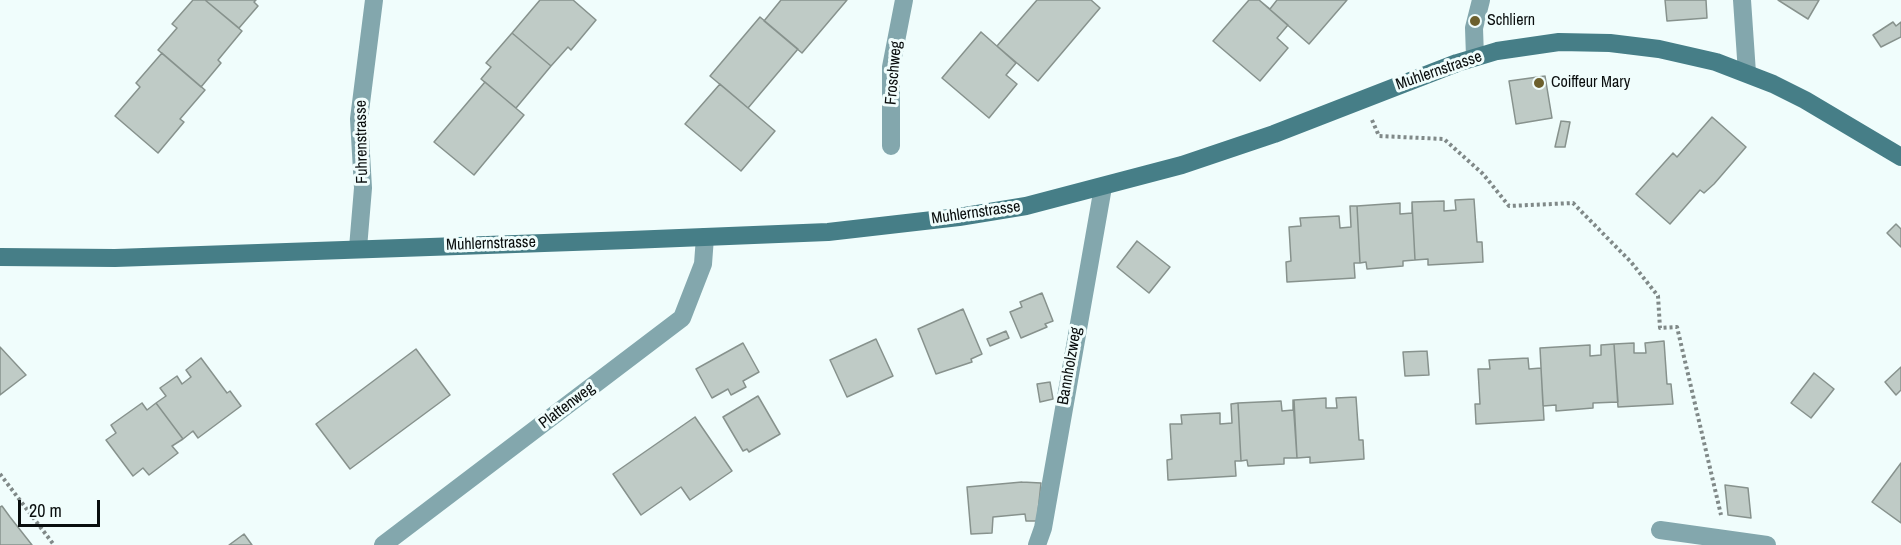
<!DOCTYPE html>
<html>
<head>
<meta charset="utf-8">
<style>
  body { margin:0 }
  #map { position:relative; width:1901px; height:545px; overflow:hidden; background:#f0fdfc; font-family:"Archivo Narrow",sans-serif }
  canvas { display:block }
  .scale { position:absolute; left:18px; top:500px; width:82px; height:27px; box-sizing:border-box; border:3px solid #0a0e0e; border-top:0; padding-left:8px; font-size:18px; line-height:21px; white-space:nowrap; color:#0a0e0e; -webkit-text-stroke:4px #f0fdfc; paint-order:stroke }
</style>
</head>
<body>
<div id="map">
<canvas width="1901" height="545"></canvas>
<div class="scale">20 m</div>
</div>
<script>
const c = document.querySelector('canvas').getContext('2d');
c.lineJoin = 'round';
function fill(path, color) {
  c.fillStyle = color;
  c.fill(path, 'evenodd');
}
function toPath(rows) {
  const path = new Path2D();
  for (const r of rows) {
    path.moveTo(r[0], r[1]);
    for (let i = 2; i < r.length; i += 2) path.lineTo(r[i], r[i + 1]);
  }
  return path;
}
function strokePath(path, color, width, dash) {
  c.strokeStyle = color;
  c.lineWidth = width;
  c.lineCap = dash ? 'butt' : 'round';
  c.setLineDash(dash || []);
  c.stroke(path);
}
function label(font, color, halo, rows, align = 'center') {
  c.font = font + ' "Archivo Narrow",sans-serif';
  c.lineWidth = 6;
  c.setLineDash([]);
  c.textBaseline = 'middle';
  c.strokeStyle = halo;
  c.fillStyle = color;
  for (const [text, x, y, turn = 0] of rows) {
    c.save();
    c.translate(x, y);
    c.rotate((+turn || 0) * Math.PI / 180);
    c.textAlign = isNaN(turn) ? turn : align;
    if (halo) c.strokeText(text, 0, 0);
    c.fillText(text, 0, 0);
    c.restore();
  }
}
const building = toPath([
  [193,0,205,0,242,31,218,60,221,63,201,87,158,50,177,28,172,24,193,0],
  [205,0,256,0,254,2,258,6,239,28,205,0],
  [540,0,573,0,596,20,571,50,568,47,551,66,512,33,540,0],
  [781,0,847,0,802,53,764,21,781,0],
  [1037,0,1091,0,1100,8,1038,81,997,46,1037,0],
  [1249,0,1259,0,1288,25,1277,38,1288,48,1260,81,1213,41,1249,0],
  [1259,0,1270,9,1277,0,1347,0,1309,44,1259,0],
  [1665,0,1706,0,1707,18,1667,21,1665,0],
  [1778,0,1819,0,1808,19,1778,0],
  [760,17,798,49,748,108,710,76,760,17],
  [1893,22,1896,26,1901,22,1901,37,1881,47,1873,35,1893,22],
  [981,32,1016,63,1006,75,1017,84,989,118,942,78,981,32],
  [512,33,551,66,516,108,481,79,491,67,486,63,512,33],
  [162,53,205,90,180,119,184,122,158,153,115,116,140,87,136,83,162,53],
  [1545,76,1552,118,1516,124,1509,81,1545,76],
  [485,82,524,115,474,175,434,142,485,82],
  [720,84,775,131,741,171,685,124,720,84],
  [1712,117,1746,147,1714,184,1704,193,1700,190,1670,224,1636,194,1673,153,1677,157,1712,117],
  [1561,121,1570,122,1565,147,1555,147,1561,121],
  [1474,199,1477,242,1482,242,1483,262,1428,265,1428,259,1415,260,1412,202,1444,201,1444,211,1456,210,1455,200,1474,199],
  [1412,202,1415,260,1403,261,1403,266,1367,269,1366,262,1360,263,1357,206,1400,203,1400,214,1412,213,1412,202],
  [1350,206,1357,206,1360,263,1354,263,1355,278,1287,282,1286,262,1291,261,1289,227,1301,226,1300,218,1339,216,1340,228,1351,227,1350,206],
  [1896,224,1901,229,1901,247,1887,233,1896,224],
  [1137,241,1170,267,1149,293,1117,267,1137,241],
  [1042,293,1053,321,1045,324,1047,327,1021,338,1010,312,1022,307,1020,302,1042,293],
  [963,309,982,354,971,359,972,362,936,374,918,329,963,309],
  [1006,331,1009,338,990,346,987,339,1006,331],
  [876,339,893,376,847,397,830,360,876,339],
  [1664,341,1667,384,1671,384,1673,404,1618,407,1614,344,1634,343,1634,353,1646,353,1645,343,1664,341],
  [743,343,759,372,743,381,746,387,731,395,728,389,712,398,696,369,743,343],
  [1614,344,1618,402,1593,403,1593,408,1556,411,1556,405,1543,406,1540,348,1590,345,1590,356,1601,355,1601,345,1614,344],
  [0,347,26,375,0,395,0,347],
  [416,349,450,395,350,469,316,424,416,349],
  [1427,351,1429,375,1405,376,1403,352,1427,351],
  [201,358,227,393,230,391,241,406,198,438,193,431,183,439,156,403,166,396,160,388,177,376,182,384,191,377,186,370,201,358],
  [1528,358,1529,369,1541,368,1544,420,1476,424,1475,404,1480,404,1478,369,1490,369,1489,360,1528,358],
  [1901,367,1901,390,1896,395,1885,382,1901,367],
  [1814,373,1834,389,1811,418,1791,403,1814,373],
  [1050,382,1053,399,1040,402,1037,384,1050,382],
  [758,396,780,434,749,452,747,449,743,451,723,417,758,396],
  [1356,397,1359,440,1363,440,1364,459,1310,463,1310,457,1297,458,1294,400,1326,398,1326,408,1337,408,1336,398,1356,397],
  [1293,400,1297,458,1284,458,1284,464,1248,466,1247,460,1241,461,1238,403,1281,401,1282,411,1293,410,1293,400],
  [142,403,147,410,156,403,183,439,172,446,178,453,149,475,143,468,133,476,106,440,116,433,111,425,142,403],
  [1238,403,1241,461,1235,461,1236,476,1168,480,1167,460,1172,459,1170,424,1182,424,1181,415,1220,413,1220,424,1232,423,1231,404,1238,403],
  [695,417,732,471,690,500,681,487,641,515,613,474,695,417],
  [1901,463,1901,523,1872,502,1901,463],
  [1022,482,1041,483,1037,521,1026,521,1025,514,993,517,992,533,971,534,967,487,1022,482],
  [1725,485,1748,488,1751,518,1728,515,1725,485],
  [2,506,10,517,32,545,0,545,0,507,2,506],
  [244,534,252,545,229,545,244,534]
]);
const path = toPath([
  [1372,120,1379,136,1444,139,1483,174,1509,206,1573,203,1631,262,1658,296,1660,328,1677,327,1721,515],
  [0,474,54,545]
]);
const street = toPath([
  [1742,0,1747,73],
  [1475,57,1474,28,1481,0],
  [891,146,891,67,904,0],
  [358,248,363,188,359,119,374,0],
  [1660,530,1767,545],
  [383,545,682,318,703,264,705,237],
  [1037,545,1043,528,1103,187]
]);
const secondary = toPath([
  [0,257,115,258,630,240,828,232,959,217,1026,206,1182,165,1274,134,1457,63,1497,51,1559,42,1610,43,1659,49,1716,62,1773,84,1805,100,1901,157]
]);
const markers = [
  [1475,21,6,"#6c602d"],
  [1539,83,6,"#6c602d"]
];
const poiNames = [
  ["Schliern",1487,21],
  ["Coiffeur Mary",1551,83]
];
const streetNames = [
  ["Muhlernstrasse",1439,71,-19],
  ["Froschweg",894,73,-85],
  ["Fuhrenstrasse",362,142,-91],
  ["Muhlernstrasse",976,213,-8],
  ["Muhlernstrasse",491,244,-2],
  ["Bannholzweg",1070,366,-80],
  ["Plattenweg",567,406,-37]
];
fill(building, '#bfcbc6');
strokePath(building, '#87928d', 1.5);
strokePath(path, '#808988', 4, [3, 3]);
strokePath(street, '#83a7ad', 18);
strokePath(secondary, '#467e87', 18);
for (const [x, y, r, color] of markers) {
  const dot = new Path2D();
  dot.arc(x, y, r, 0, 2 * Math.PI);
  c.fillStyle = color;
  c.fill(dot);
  strokePath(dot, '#f0fdfc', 2);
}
label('16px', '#0a0e0e', '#f0fdfc', poiNames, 'left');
label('16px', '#0a0e0e', '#f0fdfc', streetNames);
</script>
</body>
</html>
